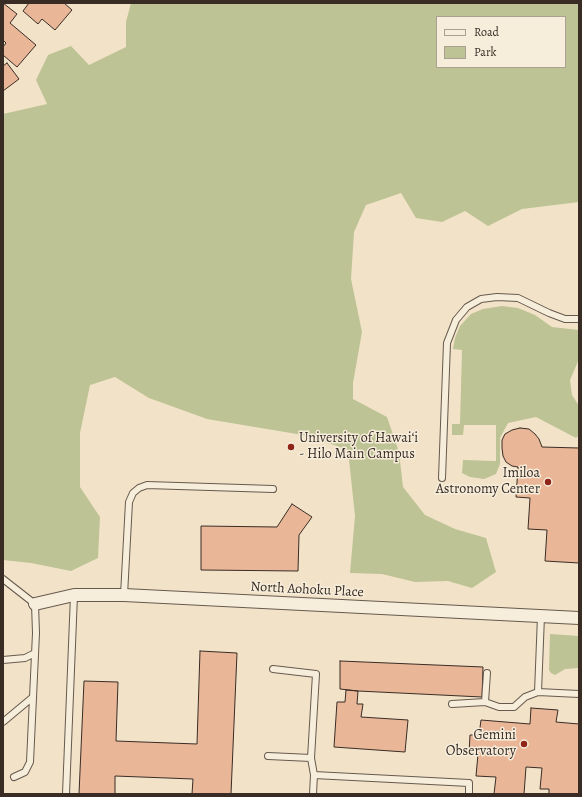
<!DOCTYPE html>
<html>
<head>
<meta charset="utf-8">
<style>
  body { margin:0 }
  #map { position:relative; width:582px; height:797px; overflow:hidden; background:#f2e3c8; font-family:Alegreya,serif }
  canvas { display:block }
  .frame { position:absolute; inset:0; border:4px solid #382c25; pointer-events:none }
  .legend { position:absolute; left:436px; top:16px; width:130px; height:52px; box-sizing:border-box; background:#f7eddb; border:1px solid #aba092; margin:0; padding:5px 7px; list-style:none; font-size:12px; color:#382c25 }
  .legend li { display:flex; align-items:center; gap:8px; height:20px }
  .legend b { width:20px; border:1px solid #aba092 }
</style>
</head>
<body>
<div id="map">
<canvas width="582" height="797"></canvas>
<div class="frame"></div>
<ul class="legend">
<li><b style="height:5px;background:#f7eddb"></b>Road</li>
<li><b style="height:11px;background:#bdc394"></b>Park</li>
</ul>
</div>
<script>
const c = document.querySelector('canvas').getContext('2d');
c.lineJoin = 'round';
function fill(path, color) {
  c.fillStyle = color;
  c.fill(path, 'evenodd');
}
function toPath(rows) {
  const path = new Path2D();
  for (const r of rows) {
    path.moveTo(r[0], r[1]);
    for (let i = 2; i < r.length; i += 2) path.lineTo(r[i], r[i + 1]);
  }
  return path;
}
function strokePath(path, color, width, dash) {
  c.strokeStyle = color;
  c.lineWidth = width;
  c.lineCap = dash ? 'butt' : 'round';
  c.setLineDash(dash || []);
  c.stroke(path);
}
function label(font, color, halo, rows, align = 'center') {
  c.font = font + ' Alegreya,serif';
  c.lineWidth = 3;
  c.setLineDash([]);
  c.textBaseline = 'middle';
  c.strokeStyle = halo;
  c.fillStyle = color;
  for (const [text, x, y, turn = 0] of rows) {
    c.save();
    c.translate(x, y);
    c.rotate((+turn || 0) * Math.PI / 180);
    c.textAlign = isNaN(turn) ? turn : align;
    if (halo) c.strokeText(text, 0, 0);
    c.fillText(text, 0, 0);
    c.restore();
  }
}
const green = toPath([
  [131,3,579,3,579,202,522,209,488,226,465,211,442,222,416,218,401,193,366,205,354,232,351,279,362,332,353,383,353,399,387,417,399,452,403,487,425,515,455,529,486,538,496,572,472,588,448,581,415,582,382,574,350,573,355,516,348,450,309,436,207,419,149,398,115,377,90,385,80,433,80,487,100,517,98,558,71,571,31,563,3,560,3,114,47,104,36,80,48,55,71,46,89,65,126,47,126,22],
  [437,17,565,17,565,67,437,67],
  [502,306,518,308,535,315,552,327,579,330,579,359,570,380,572,395,579,406,579,435,576,438,536,417,508,423,500,438,500,464,496,474,484,479,470,477,462,473,463,460,496,461,496,425,464,425,463,435,452,435,452,424,460,424,462,350,453,349,455,338,460,326,471,314,483,309],
  [550,634,579,636,579,668,565,669,555,675,551,673,549,670]
]);
const building = toPath([
  [3,3,17,14,10,23,36,45,17,67,3,55,3,47,6,43,3,40,3,3],
  [29,3,64,3,72,10,55,30,42,19,38,24,23,11,29,3],
  [7,63,19,79,3,91,3,66,7,63],
  [520,428,529,429,535,434,539,439,542,447,579,448,579,563,545,561,547,530,528,529,530,498,516,497,518,467,512,466,506,462,503,456,502,448,502,440,505,434,512,430,520,428],
  [292,504,312,517,299,535,298,571,201,570,201,526,277,527,292,504],
  [200,651,237,653,231,794,192,794,193,779,115,776,115,794,79,794,84,681,118,682,116,741,197,744,200,651],
  [340,661,483,667,482,697,358,691,340,689,340,661],
  [346,690,358,691,357,704,363,704,361,717,408,720,405,752,334,747,337,702,345,702,346,690],
  [531,708,558,710,556,722,579,724,579,794,549,794,549,789,540,789,542,768,526,767,524,794,494,794,496,777,476,776,478,754,469,753,470,735,479,735,481,720,530,724,531,708]
]);
const lane = toPath([
  [442,478,447,343,456,320,467,307,481,299,497,297,518,298,549,313,565,319,579,319],
  [3,579,35,604,36,633,30,762,25,772,14,777],
  [124,595,129,502,133,493,139,488,147,485,273,489],
  [541,616,538,692,579,694],
  [3,660,25,658,35,653],
  [273,669,316,674,311,758,314,775],
  [485,702,487,673],
  [452,704,485,702,499,707,514,707,525,697,538,692],
  [3,722,33,697],
  [268,756,311,758],
  [66,794,74,595],
  [313,794,314,775,469,783,469,794]
]);
const street = toPath([
  [35,604,74,595,124,595,579,618]
]);
const markers = [
  [291,447,4,"#8f2418"],
  [548,482,4,"#8f2418"],
  [524,744,4,"#8f2418"]
];
const poiNames = [
  ["University of Hawaiʻi",299,439,"left"],
  ["- Hilo Main Campus",299,455,"left"],
  ["Imiloa",540,474],
  ["Astronomy Center",540,490],
  ["Gemini",516,736],
  ["Observatory",516,752]
];
const streetNames = [
  ["North Aohoku Place",307,590,3]
];
fill(green, '#bdc394');
fill(building, '#e9b698');
strokePath(building, '#382c25', 1);
strokePath(lane, '#665a4e', 8);
strokePath(street, '#665a4e', 14);
strokePath(lane, '#f7eddb', 6);
strokePath(street, '#f7eddb', 12);
for (const [x, y, r, color] of markers) {
  const dot = new Path2D();
  dot.arc(x, y, r, 0, 2 * Math.PI);
  c.fillStyle = color;
  c.fill(dot);
  strokePath(dot, '#f7eddb', 1.5);
}
label('14px', '#382c25', '#f7eddb', poiNames, 'right');
label('14px', '#382c25', '#f7eddb', streetNames);
</script>
</body>
</html>
